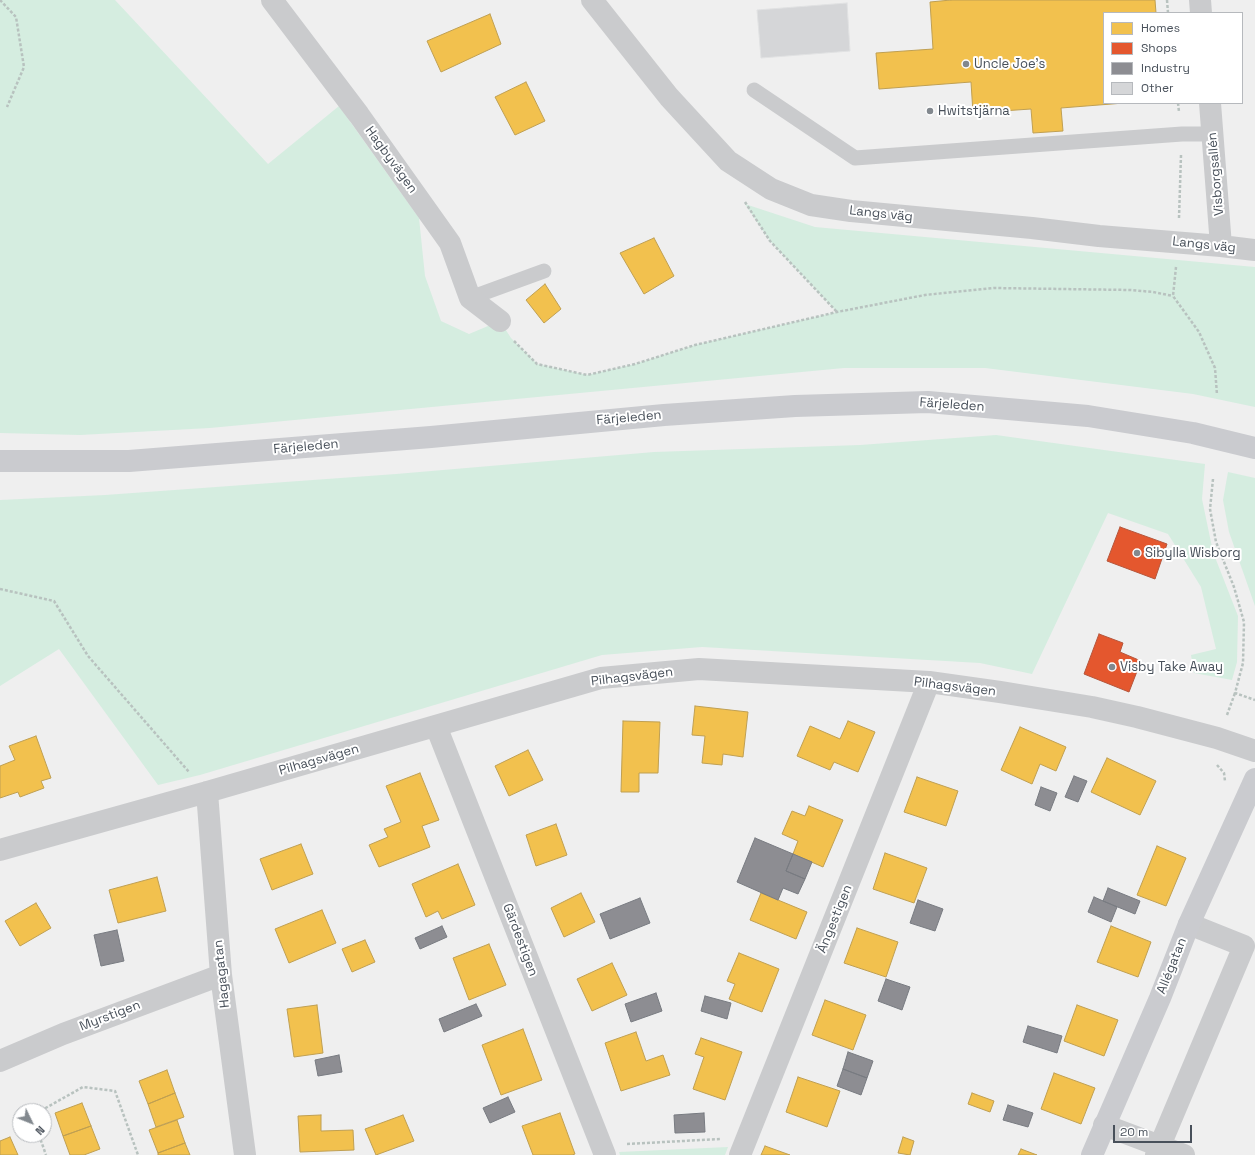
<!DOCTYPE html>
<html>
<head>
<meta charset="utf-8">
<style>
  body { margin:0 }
  #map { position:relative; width:1255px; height:1155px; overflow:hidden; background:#efefef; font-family:"Space Grotesk",sans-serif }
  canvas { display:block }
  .legend { position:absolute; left:1103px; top:12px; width:140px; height:92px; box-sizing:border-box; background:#fff; border:1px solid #b6b9bd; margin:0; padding:5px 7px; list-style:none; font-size:12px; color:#48505a }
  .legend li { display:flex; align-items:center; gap:8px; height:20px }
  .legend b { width:20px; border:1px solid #b6b9bd }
  .north { position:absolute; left:12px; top:1103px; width:40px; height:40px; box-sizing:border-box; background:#fff; border:1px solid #b6b9bd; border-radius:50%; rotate:133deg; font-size:11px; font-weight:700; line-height:16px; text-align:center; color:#48505a }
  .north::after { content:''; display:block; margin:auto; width:14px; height:18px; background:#82888e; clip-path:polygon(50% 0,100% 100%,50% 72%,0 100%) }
  .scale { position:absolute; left:1113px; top:1125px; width:79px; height:18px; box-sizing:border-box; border:2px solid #48505a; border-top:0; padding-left:5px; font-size:12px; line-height:14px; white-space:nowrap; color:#48505a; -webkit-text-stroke:3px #fff; paint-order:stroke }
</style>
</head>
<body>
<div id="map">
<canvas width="1255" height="1155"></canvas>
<ul class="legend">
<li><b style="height:11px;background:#f2c14e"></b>Homes</li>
<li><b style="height:11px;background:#e4572e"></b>Shops</li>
<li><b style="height:11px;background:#8d8d92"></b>Industry</li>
<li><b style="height:11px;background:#d5d6d8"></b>Other</li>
</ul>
<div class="north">N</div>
<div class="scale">20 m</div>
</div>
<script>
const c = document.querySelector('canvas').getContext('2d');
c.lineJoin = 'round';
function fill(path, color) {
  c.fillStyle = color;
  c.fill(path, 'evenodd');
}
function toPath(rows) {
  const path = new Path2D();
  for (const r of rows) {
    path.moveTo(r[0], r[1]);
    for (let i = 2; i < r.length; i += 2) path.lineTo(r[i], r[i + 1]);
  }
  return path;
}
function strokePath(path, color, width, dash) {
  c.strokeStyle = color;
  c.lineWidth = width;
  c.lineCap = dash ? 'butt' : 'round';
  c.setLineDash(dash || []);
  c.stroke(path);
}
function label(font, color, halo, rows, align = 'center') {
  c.font = font + ' "Space Grotesk",sans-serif';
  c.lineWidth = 4;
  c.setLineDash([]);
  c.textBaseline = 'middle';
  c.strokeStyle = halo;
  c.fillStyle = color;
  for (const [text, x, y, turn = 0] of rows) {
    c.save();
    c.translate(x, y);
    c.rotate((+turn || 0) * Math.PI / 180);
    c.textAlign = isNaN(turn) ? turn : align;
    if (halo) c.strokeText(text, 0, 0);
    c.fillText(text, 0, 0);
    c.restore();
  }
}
const green = toPath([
  [0,0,115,0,268,164,339,106,419,218,425,276,441,321,469,334,500,321,511,338,537,364,587,375,635,364,695,345,837,312,770,241,745,204,815,227,1255,267,1255,407,1193,394,985,368,844,368,210,428,80,435,0,433],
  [996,435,1205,464,1202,499,1213,552,1238,616,1237,662,1232,680,1194,673,1191,655,1216,649,1201,587,1168,534,1108,513,1032,674,980,663,702,647,602,655,200,775,158,785,59,649,0,686,0,500,105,495,396,474,654,452,860,445],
  [1228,472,1255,478,1255,606,1229,532,1223,500],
  [728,1147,725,1155,620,1155,619,1152]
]);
const homes = toPath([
  [951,0,1155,0,1156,13,1104,13,1104,103,1124,103,1061,108,1063,131,1033,133,1031,109,973,113,971,82,879,89,876,53,933,49,930,2,951,0],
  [490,14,501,44,441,72,427,41,490,14],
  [526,82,545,121,515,135,495,97,526,82],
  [654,238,674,276,644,294,620,253,654,238],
  [545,284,561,309,544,323,526,300,545,284],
  [695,706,748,712,743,757,723,754,722,765,702,763,705,736,692,735,695,706],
  [623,721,660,722,658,773,639,773,639,792,621,792,623,721],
  [848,721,875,732,858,772,834,762,830,770,797,756,810,726,840,739,848,721],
  [1020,727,1066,747,1056,771,1040,764,1032,784,1001,770,1020,727],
  [36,736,51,778,41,781,44,788,20,797,18,792,0,798,0,766,15,760,9,746,36,736],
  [528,750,543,780,509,796,495,766,528,750],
  [1107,758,1156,781,1140,815,1091,792,1107,758],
  [420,773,439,820,422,826,430,847,379,867,369,845,388,837,384,829,401,822,386,786,420,773],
  [917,777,958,791,946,826,904,812,917,777],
  [809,806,843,820,823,867,793,854,798,841,782,834,792,811,805,816,809,806],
  [556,824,567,855,536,866,526,835,556,824],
  [301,844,313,874,272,890,260,859,301,844],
  [1157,846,1186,858,1166,906,1137,895,1157,846],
  [885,853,927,868,914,903,873,889,885,853],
  [458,864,475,905,442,919,438,911,426,917,412,884,458,864],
  [157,877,166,911,118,923,109,890,157,877],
  [581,893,595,922,564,937,551,908,581,893],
  [761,893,807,912,796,939,750,920,761,893],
  [36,903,51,928,20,946,5,921,36,903],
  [322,910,336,943,289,963,275,929,322,910],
  [1111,926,1151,942,1138,977,1097,962,1111,926],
  [857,928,898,942,886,977,844,963,857,928],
  [365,940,375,962,352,972,342,949,365,940],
  [489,944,506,985,469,1000,453,958,489,944],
  [739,953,779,969,762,1012,729,999,735,984,727,981,739,953],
  [612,963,627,995,592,1011,577,979,612,963],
  [825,1000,866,1015,853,1050,812,1035,825,1000],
  [317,1005,323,1053,294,1057,287,1009,317,1005],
  [1077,1005,1118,1020,1104,1056,1064,1041,1077,1005],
  [523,1029,542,1080,501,1095,482,1045,523,1029],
  [636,1032,646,1061,663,1055,670,1075,621,1091,605,1043,636,1032],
  [701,1038,742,1052,725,1100,693,1089,704,1057,695,1054,701,1038],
  [167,1070,175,1093,148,1104,139,1081,167,1070],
  [1054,1073,1095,1088,1081,1124,1041,1109,1054,1073],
  [798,1077,840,1091,827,1127,786,1112,798,1077],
  [175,1093,184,1117,156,1127,148,1104,175,1093],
  [972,1093,994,1101,990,1112,968,1104,972,1093],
  [82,1103,91,1126,63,1136,55,1113,82,1103],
  [560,1113,575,1154,572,1155,533,1155,522,1126,560,1113],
  [321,1115,321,1131,353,1130,354,1150,300,1152,298,1116,321,1115],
  [403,1115,414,1141,376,1155,365,1129,403,1115],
  [177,1120,185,1143,158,1153,149,1130,177,1120],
  [91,1126,100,1149,84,1155,70,1155,63,1136,91,1126],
  [10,1137,18,1155,0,1155,0,1141,10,1137],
  [903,1137,914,1141,910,1155,898,1153,903,1137],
  [185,1143,190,1155,158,1155,158,1153,185,1143],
  [765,1146,790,1155,761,1155,765,1146],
  [1021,1149,1037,1155,1018,1155,1021,1149]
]);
const shops = toPath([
  [1120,527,1167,544,1155,579,1107,561,1120,527],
  [1099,634,1123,643,1120,652,1141,661,1129,692,1084,674,1099,634]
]);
const industry = toPath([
  [1074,776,1087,781,1078,802,1065,797,1074,776],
  [1041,787,1057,793,1050,811,1035,805,1041,787],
  [755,838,793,854,786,871,805,879,798,894,783,888,778,900,737,882,755,838],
  [793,854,812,862,805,879,786,871,793,854],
  [1108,888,1140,901,1135,914,1103,901,1108,888],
  [1094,897,1117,907,1111,922,1088,912,1094,897],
  [640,898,650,923,610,939,600,914,640,898],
  [918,900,943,909,935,931,910,923,918,900],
  [442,926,447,937,420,949,415,938,442,926],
  [117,930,124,961,101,966,94,935,117,930],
  [886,979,910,987,902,1010,878,1001,886,979],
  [656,993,662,1011,631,1022,625,1004,656,993],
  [705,996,731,1003,727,1019,701,1011,705,996],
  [476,1004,482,1016,444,1032,439,1019,476,1004],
  [1028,1026,1062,1036,1057,1053,1023,1042,1028,1026],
  [848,1052,873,1061,867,1078,843,1069,848,1052],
  [339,1055,342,1072,318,1076,315,1060,339,1055],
  [843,1069,867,1078,861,1095,837,1086,843,1069],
  [508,1097,515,1112,490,1123,483,1108,508,1097],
  [1008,1105,1033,1113,1028,1127,1003,1120,1008,1105],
  [704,1113,705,1132,675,1133,674,1115,704,1113]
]);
const building = toPath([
  [847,3,850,51,761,58,757,10,847,3]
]);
const path = toPath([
  [0,0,16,17,24,67,7,107],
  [1167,0,1168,13],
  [1178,103,1179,112],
  [745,202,770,241,837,312],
  [1179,218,1181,155],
  [1176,267,1173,296,1199,332,1215,368,1217,395],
  [514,341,537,364,587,375,635,364,695,345,837,312,925,295,994,288,1131,290,1153,292,1173,296],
  [1213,479,1210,509,1216,542,1234,587,1244,622,1243,663,1235,693,1255,700],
  [0,589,54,601,88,656,189,772],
  [1227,715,1235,693],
  [1217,765,1224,773,1225,781],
  [41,1111,42,1110,83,1087,115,1091,138,1155],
  [39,1135,46,1155],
  [627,1144,720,1139]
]);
const lane = toPath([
  [754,90,855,158,1182,134,1213,134],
  [470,298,544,271]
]);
const street = toPath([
  [272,0,359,115,450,243,470,298,500,321],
  [592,0,669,97,728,161,771,189,811,205,851,211,1032,228,1099,236,1221,246,1255,250],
  [1200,0,1201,13],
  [1210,103,1221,246],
  [436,726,605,1155],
  [207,792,221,975,245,1155],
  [0,850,207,792,601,678,699,669,929,682,1000,692,1092,707,1137,717,1217,738,1255,751],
  [0,1061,63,1034,221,975],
  [1104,1125,1184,1155],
  [740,1155,929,682],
  [1156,1155,1244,946,1189,924]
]);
const secondary = toPath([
  [0,461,129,461,431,437,664,415,795,406,928,402,1088,416,1193,433,1255,448],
  [1092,1155,1160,998,1189,924,1255,779]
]);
const markers = [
  [966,64,4,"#82888e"],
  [930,111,4,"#82888e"],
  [1137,553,4,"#82888e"],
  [1112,667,4,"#82888e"]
];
const poiNames = [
  ["Uncle Joe's",974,64],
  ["Hwitstjärna",938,111],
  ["Sibylla Wisborg",1145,553],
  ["Visby Take Away",1120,667]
];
const streetNames = [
  ["Hagbyvägen",391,160,54],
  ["Visborgsallén",1216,174,-95],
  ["Langs väg",881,214,6],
  ["Langs väg",1204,245,6],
  ["Färjeleden",952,405,4],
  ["Färjeleden",629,418,-5],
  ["Färjeleden",306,447,-5],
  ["Pilhagsvägen",632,677,-7],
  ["Pilhagsvägen",955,687,7],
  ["Pilhagsvägen",319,760,-16],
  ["Ängestigen",835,919,-68],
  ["Gärdestigen",520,940,69],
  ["Allégatan",1172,966,-68],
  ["Hagagatan",222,974,-96],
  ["Myrstigen",110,1016,-21]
];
fill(green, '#d5ede0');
fill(homes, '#f2c14e');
strokePath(homes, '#bf9f52', 1);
fill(shops, '#e4572e');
strokePath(shops, '#b5553b', 1);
fill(industry, '#8d8d92');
strokePath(industry, '#787b81', 1);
fill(building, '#d5d6d8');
strokePath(building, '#e0e1e2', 1);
strokePath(path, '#b8c2bf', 2.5, [3, 2]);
strokePath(lane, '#cacbcd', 15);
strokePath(street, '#cacbcd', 22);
strokePath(secondary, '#cacbcf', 22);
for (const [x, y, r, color] of markers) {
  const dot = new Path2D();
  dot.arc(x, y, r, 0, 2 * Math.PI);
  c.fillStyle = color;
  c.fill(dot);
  strokePath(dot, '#fff', 1.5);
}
label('13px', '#48505a', '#fff', poiNames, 'left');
label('13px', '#48505a', '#fff', streetNames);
</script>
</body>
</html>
